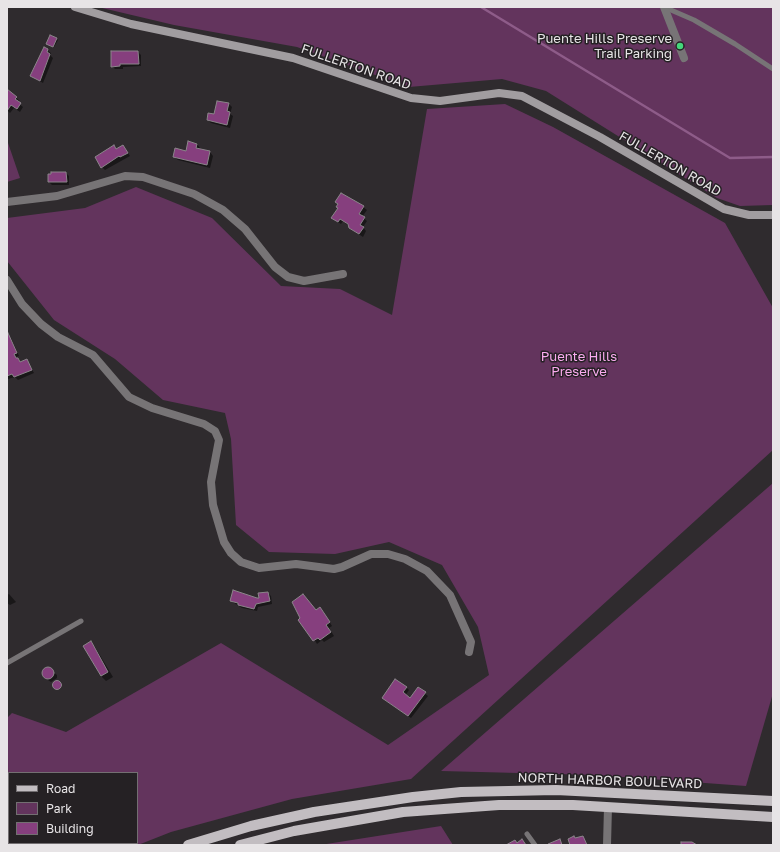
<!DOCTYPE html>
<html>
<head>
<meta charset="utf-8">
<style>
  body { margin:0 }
  #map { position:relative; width:780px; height:852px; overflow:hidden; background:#2f2b2e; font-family:"Golos Text",sans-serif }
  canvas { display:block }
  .frame { position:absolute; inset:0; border:8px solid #e7e4e6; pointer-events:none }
  .legend { position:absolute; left:8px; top:772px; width:130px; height:72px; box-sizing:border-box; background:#252124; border:1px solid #736f72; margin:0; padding:5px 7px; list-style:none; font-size:12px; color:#e7e4e6 }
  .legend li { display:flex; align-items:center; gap:8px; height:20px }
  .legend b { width:20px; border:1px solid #736f72 }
</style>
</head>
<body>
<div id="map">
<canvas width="780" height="852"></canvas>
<div class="frame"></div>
<ul class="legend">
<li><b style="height:5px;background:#c2bdc1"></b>Road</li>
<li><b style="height:11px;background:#63345d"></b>Park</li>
<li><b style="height:11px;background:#863f7e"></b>Building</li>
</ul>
</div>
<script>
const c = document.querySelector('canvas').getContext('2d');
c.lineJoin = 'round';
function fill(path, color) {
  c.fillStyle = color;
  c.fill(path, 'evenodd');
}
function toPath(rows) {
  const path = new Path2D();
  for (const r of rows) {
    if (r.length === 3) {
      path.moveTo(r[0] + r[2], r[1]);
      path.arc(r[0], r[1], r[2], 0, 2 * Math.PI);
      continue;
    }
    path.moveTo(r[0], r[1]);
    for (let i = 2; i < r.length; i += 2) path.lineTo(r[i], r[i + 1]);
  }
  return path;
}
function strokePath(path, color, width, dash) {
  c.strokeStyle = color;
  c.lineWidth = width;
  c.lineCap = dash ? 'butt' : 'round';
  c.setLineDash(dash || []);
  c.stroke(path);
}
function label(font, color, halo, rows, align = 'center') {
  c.font = font + ' "Golos Text",sans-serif';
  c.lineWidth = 3;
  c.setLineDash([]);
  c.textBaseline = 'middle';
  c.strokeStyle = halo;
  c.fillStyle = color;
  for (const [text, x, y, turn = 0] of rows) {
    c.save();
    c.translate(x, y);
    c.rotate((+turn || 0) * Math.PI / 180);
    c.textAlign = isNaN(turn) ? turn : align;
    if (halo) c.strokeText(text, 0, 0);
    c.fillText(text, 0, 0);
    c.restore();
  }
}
const green = toPath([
  [98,7,773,7,773,205,740,206,717,198,546,91,502,79,409,87,297,47,174,25],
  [505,104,553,127,725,223,773,308,773,450,411,779,292,799,171,832,138,845,7,845,7,718,12,713,66,732,221,643,388,745,489,675,478,627,442,565,389,542,335,554,269,552,236,525,231,439,225,413,163,400,115,359,54,320,7,261,7,218,85,208,136,187,212,218,281,286,340,289,392,315,427,109],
  [9,773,137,773,137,843,9,843],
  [7,140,20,178,7,182],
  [773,483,773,693,746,786,596,775,441,771],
  [441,826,453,845,320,845]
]);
const shadow = toPath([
  [56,39,58,40,54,47,49,45],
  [44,48,51,53,50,55,53,58,43,83,31,76],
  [138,52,141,55,141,66,123,67,123,69,115,69,112,66],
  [7,91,20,101,18,103,23,107,20,112,14,108,10,113,7,110],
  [229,104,232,107,230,114,233,116,230,128,211,123,208,120],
  [197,144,200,148,199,150,210,152,213,156,210,168,178,160,174,157,187,152],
  [114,146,117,149,123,146,130,156,105,170,102,167],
  [66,173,69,176,69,185,52,185,49,182],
  [363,207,367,210,362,217,367,221,363,227,366,231,363,237,354,231,343,221,341,224,332,218,339,209],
  [7,335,11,338,19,356,16,357,21,362,27,361,34,373,18,380,15,377,8,379,7,378],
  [268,593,271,596,272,604,258,607,257,611,242,608,231,601,257,599],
  [9,594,16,602,10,605,7,603,7,595],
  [316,611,323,611,332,626,329,628,334,636,324,642,322,640,317,644,302,618],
  [90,642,95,647,113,677,106,681,101,676],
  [46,668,49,668,53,672,57,675,57,678,51,682,48,680,44,672],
  [58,685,3.5],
  [406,687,409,690,405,696,411,699,418,688,428,696,411,718,386,701]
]);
const stream = toPath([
  [481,7,730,158,773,157]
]);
const building = toPath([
  [50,35,57,38,53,47,46,44,50,35],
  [44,47,48,49,47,52,50,54,40,81,30,76,44,47],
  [111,51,138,51,139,64,120,64,120,66,111,67,111,51],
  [7,89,17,97,15,99,21,103,17,109,11,105,7,111,7,89],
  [217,101,229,103,227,111,230,112,227,125,207,120,208,113,214,114,217,101],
  [188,141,197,144,196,148,210,151,207,165,173,157,175,148,186,151,188,141],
  [114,145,116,149,123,145,128,153,120,157,119,156,101,168,95,157,114,145],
  [51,172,66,172,67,182,48,182,48,174,51,174,51,172],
  [341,193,364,206,359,214,365,217,360,225,364,227,359,234,349,228,348,224,340,219,338,222,331,218,338,208,336,207,338,204,335,202,341,193],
  [8,333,17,353,14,354,16,358,18,358,20,362,27,359,32,370,14,377,12,374,7,376,7,334,8,333],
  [233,590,257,598,259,598,258,593,268,592,270,601,256,604,254,609,238,605,238,603,230,601,233,590],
  [303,594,316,610,320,607,330,622,326,625,331,632,320,640,318,638,313,641,298,620,300,618,292,602,303,594],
  [91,641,108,672,101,676,83,646,91,641],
  [48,673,6],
  [395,679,407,687,403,692,410,698,418,687,426,692,408,716,382,698,395,679],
  [57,685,4.5],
  [574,836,575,838,583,836,587,845,570,845,568,839,574,836],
  [522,839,526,845,506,845,515,840,517,843,522,839],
  [560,839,562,845,549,845,548,844,560,839],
  [681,842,692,842,697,845,681,845,681,842]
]);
const lane = toPath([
  [664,7,694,20,735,44,773,69],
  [7,663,81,621],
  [527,834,535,845]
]);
const street = toPath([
  [664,7,684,58],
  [7,202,57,196,125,176,143,177,194,194,223,210,245,229,275,267,288,277,304,281,343,274],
  [7,280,22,304,41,324,58,337,93,355,129,397,152,408,204,424,215,431,219,440,211,482,213,505,224,542,231,553,241,562,259,568,296,564,334,569,342,567,371,554,388,554,405,559,427,571,450,595,471,642,469,652],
  [607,845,608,807]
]);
const secondary = toPath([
  [75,7,131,24,293,58,411,98,440,101,499,93,522,96,600,137,724,209,749,215,773,215]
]);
const primary = toPath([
  [188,845,251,826,314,812,413,797,461,792,556,790,773,801],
  [240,845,294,831,403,812,499,805,573,805,773,817]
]);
const markers = [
  [680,46,4,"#44d77b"]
];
const poiNames = [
  ["Puente Hills Preserve",672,39],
  ["Trail Parking",672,54]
];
const streetNames = [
  ["FULLERTON ROAD",356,67,19],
  ["FULLERTON ROAD",670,164,30],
  ["NORTH HARBOR BOULEVARD",610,781,2]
];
const parkNames = [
  ["Puente Hills",579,357],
  ["Preserve",579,372]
];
fill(green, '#63345d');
fill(shadow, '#0007');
strokePath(stream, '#8e5c89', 2.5);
fill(building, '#863f7e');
strokePath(building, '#8b858a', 1);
strokePath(lane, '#777476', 5);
strokePath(street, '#777476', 8);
strokePath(secondary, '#a19da0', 8);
strokePath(primary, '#c2bdc1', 10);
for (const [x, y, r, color] of markers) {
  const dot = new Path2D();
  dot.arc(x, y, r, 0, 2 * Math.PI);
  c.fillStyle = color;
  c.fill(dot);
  strokePath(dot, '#252124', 1.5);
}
label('13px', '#e7e4e6', '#252124', poiNames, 'right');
label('13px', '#e7e4e6', '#252124', streetNames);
label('13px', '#faabef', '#252124', parkNames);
</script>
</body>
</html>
